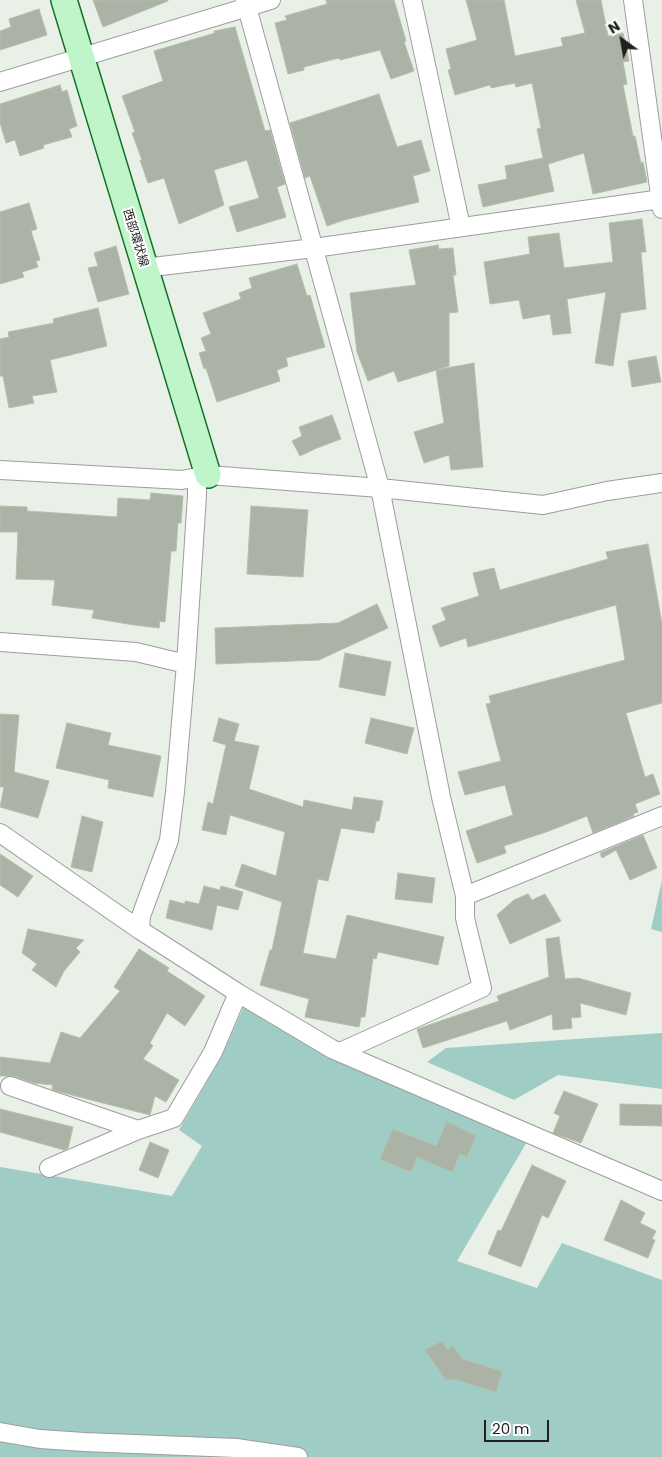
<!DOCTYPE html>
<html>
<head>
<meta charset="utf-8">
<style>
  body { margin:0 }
  #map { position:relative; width:662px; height:1457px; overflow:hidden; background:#e9f0e7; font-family:Poppins,sans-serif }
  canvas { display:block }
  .north { position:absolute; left:597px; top:15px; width:50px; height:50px; -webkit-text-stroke:4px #fff; paint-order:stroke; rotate:328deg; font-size:14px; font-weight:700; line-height:20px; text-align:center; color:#202020 }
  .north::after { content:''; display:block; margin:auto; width:18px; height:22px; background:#202020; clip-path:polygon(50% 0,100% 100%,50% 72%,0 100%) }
  .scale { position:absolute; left:484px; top:1420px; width:65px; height:22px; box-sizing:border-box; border:2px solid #202020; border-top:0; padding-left:6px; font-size:15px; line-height:18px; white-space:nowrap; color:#202020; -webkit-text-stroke:4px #fff; paint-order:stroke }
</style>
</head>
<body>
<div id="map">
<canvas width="662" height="1457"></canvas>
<div class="north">N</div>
<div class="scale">20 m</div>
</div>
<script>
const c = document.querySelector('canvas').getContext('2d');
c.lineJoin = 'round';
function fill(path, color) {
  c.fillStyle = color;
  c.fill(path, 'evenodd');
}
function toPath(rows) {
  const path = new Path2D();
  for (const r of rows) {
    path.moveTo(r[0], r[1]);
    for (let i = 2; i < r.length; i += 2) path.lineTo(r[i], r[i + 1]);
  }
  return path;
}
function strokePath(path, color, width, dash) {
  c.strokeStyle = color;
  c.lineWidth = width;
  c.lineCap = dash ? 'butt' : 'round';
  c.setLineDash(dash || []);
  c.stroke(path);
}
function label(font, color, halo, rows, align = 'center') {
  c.font = font + ' Poppins,"Noto Sans JP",sans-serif';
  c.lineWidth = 4;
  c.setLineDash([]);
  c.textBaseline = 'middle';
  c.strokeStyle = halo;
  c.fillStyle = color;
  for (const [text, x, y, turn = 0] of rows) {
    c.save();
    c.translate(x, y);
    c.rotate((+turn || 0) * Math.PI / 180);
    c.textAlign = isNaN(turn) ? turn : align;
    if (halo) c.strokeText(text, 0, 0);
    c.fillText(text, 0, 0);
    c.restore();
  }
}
const forest = toPath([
  [662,880,662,932,651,929],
  [244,1006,331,1058,528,1140,457,1261,537,1288,562,1243,662,1280,662,1457,0,1457,0,1167,172,1196,202,1146,179,1130,222,1056],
  [662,1033,662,1089,558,1075,514,1100,427,1062,446,1048]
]);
const building = toPath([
  [93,0,168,0,168,1,103,27,93,0],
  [326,0,394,0,406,41,404,42,414,71,391,79,380,50,340,60,339,58,304,67,304,70,288,74,275,23,287,20,285,16,327,4,326,0],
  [466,0,504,0,515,56,563,46,561,38,585,33,576,0,601,0,608,36,623,33,629,61,623,62,627,84,623,85,633,136,635,136,641,163,643,162,647,182,593,194,584,153,548,164,554,191,483,207,478,185,507,179,505,166,543,158,537,129,541,128,532,83,516,87,515,83,491,88,490,85,455,95,448,70,451,69,446,49,477,40,466,0],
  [39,9,47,35,0,50,0,31,11,27,9,19,39,9],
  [235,27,265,131,270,130,285,184,277,187,286,217,237,232,229,207,259,198,247,160,214,170,224,205,179,224,164,178,148,183,140,160,142,160,132,133,135,132,122,96,163,81,154,51,215,33,214,31,235,27],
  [60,85,62,92,67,90,77,126,69,129,72,137,43,145,44,148,20,156,15,140,6,143,0,123,0,104,60,85],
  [379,94,397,147,421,140,430,171,413,176,419,202,344,220,327,226,310,176,305,178,290,123,379,94],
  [29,203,37,229,31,231,40,260,36,261,38,267,22,272,24,277,0,284,0,212,29,203],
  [642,219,646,252,641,252,646,309,621,313,613,366,595,363,606,292,567,299,571,333,553,335,550,314,523,319,519,300,490,304,484,262,530,254,528,237,559,233,564,268,613,262,609,223,642,219],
  [438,245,439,249,453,248,456,275,453,275,458,312,449,313,449,366,398,382,394,371,368,381,357,352,350,293,416,285,409,250,438,245],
  [116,246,129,294,98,302,88,268,98,266,94,253,116,246],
  [297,264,307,296,310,295,325,347,286,358,288,366,277,370,280,381,217,402,206,368,204,369,199,353,206,351,201,338,211,334,203,313,241,299,239,293,252,288,249,278,297,264],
  [98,308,107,346,50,360,57,392,32,396,34,403,9,408,3,376,0,376,0,339,9,337,8,332,54,323,53,319,98,308],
  [656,356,661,382,632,387,628,361,656,356],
  [474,363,483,467,451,470,449,455,424,463,414,432,444,423,436,370,474,363],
  [332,415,341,439,317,448,300,456,292,441,302,436,299,427,332,415],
  [151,493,183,496,181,523,178,523,176,551,171,551,165,622,160,621,159,628,134,625,92,618,94,610,52,605,55,580,16,579,18,532,0,532,0,506,27,507,27,511,117,517,118,498,150,500,151,493],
  [251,506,308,510,303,577,247,574,251,506],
  [648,544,662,624,662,703,626,713,645,777,653,774,660,794,635,804,638,812,633,814,634,816,593,833,587,816,549,831,504,846,506,853,477,863,466,831,513,815,505,785,465,795,458,772,501,761,486,704,491,703,489,696,625,660,616,605,468,647,466,638,440,647,432,626,446,620,441,608,479,596,473,573,494,568,500,590,608,559,606,552,648,544],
  [377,604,388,628,319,660,216,664,215,628,338,623,377,604],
  [345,653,391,662,385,696,339,687,345,653],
  [0,714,19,715,14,772,49,781,38,818,0,807,4,787,0,787,0,714],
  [219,718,239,724,234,741,259,746,249,789,303,807,304,800,352,810,354,797,383,801,379,821,376,821,374,833,341,828,328,881,318,879,303,953,336,959,347,915,444,937,438,965,378,952,376,959,373,958,365,1017,361,1017,359,1027,305,1017,309,999,260,985,270,950,272,950,282,902,235,886,242,864,276,876,285,832,230,815,226,835,202,830,208,802,213,804,226,745,213,741,219,718],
  [371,718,414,728,407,754,365,743,371,718],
  [67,723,111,733,108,745,161,756,153,797,108,788,109,780,56,768,67,723],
  [82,816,103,822,92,872,71,867,82,816],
  [643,835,657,868,630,880,616,850,602,858,600,853,643,835],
  [0,854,33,876,18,897,0,885,0,854],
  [398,873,435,878,432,903,395,899,398,873],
  [204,886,220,890,221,886,243,892,238,910,217,905,212,930,166,918,170,900,185,904,185,901,199,904,204,886],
  [528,894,532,900,545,894,561,921,510,944,497,915,514,900,528,894],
  [28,929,84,940,76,948,80,952,64,971,56,987,32,970,37,964,22,953,28,929],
  [559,937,565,979,578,978,631,993,626,1015,580,1003,581,1017,571,1018,572,1028,553,1030,552,1014,510,1030,507,1021,423,1048,417,1029,499,1001,497,996,549,977,546,939,559,937],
  [139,949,169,968,167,971,205,996,185,1026,167,1013,150,1043,153,1046,143,1059,179,1080,166,1102,155,1096,150,1115,56,1091,52,1089,53,1085,34,1083,13,1076,0,1076,0,1057,50,1063,61,1032,80,1038,120,991,114,987,139,949],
  [564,1091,598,1104,581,1143,553,1133,560,1116,554,1113,564,1091],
  [620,1104,662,1105,662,1126,620,1125,620,1104],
  [0,1109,73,1127,68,1148,64,1150,0,1132,0,1109],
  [447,1122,476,1136,467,1157,460,1154,452,1172,417,1157,411,1172,380,1159,393,1129,436,1146,447,1122],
  [150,1142,169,1150,158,1178,139,1170,150,1142],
  [532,1165,566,1181,548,1218,542,1215,521,1267,488,1254,498,1230,501,1231,532,1165],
  [621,1200,645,1213,640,1223,656,1231,652,1239,655,1240,648,1258,604,1240,621,1200],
  [442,1341,447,1350,453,1346,462,1359,502,1371,496,1392,454,1379,446,1380,425,1350,442,1341]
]);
const street = toPath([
  [245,0,380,488,441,797,465,896,465,918,482,988,340,1052],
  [412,0,461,227],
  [633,0,662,209],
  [0,82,271,0],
  [144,268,314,248,662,199],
  [0,470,182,480,208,475,380,488,543,505,607,491,662,483],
  [0,642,136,652,186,664],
  [0,833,140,930,238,993,332,1049,662,1191],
  [465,896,662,816],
  [140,930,141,916,169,840,175,792,186,664,197,495,197,478],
  [10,1086,138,1130],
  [49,1168,138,1130,174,1118,213,1052,238,993],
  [0,1432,40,1439,84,1442,236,1448,298,1457]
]);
const secondary = toPath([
  [64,0,208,475]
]);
const streetNames = [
  ["西部環状線",135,238,73]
];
fill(forest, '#9fccc4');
fill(building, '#abb2a6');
strokePath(building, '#b4c0aa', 1);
strokePath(street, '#9d9d9d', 20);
strokePath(secondary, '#0d7025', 28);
strokePath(street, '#fff', 18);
strokePath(secondary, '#bff5c9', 25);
label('12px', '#202020', '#fff', streetNames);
</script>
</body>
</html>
